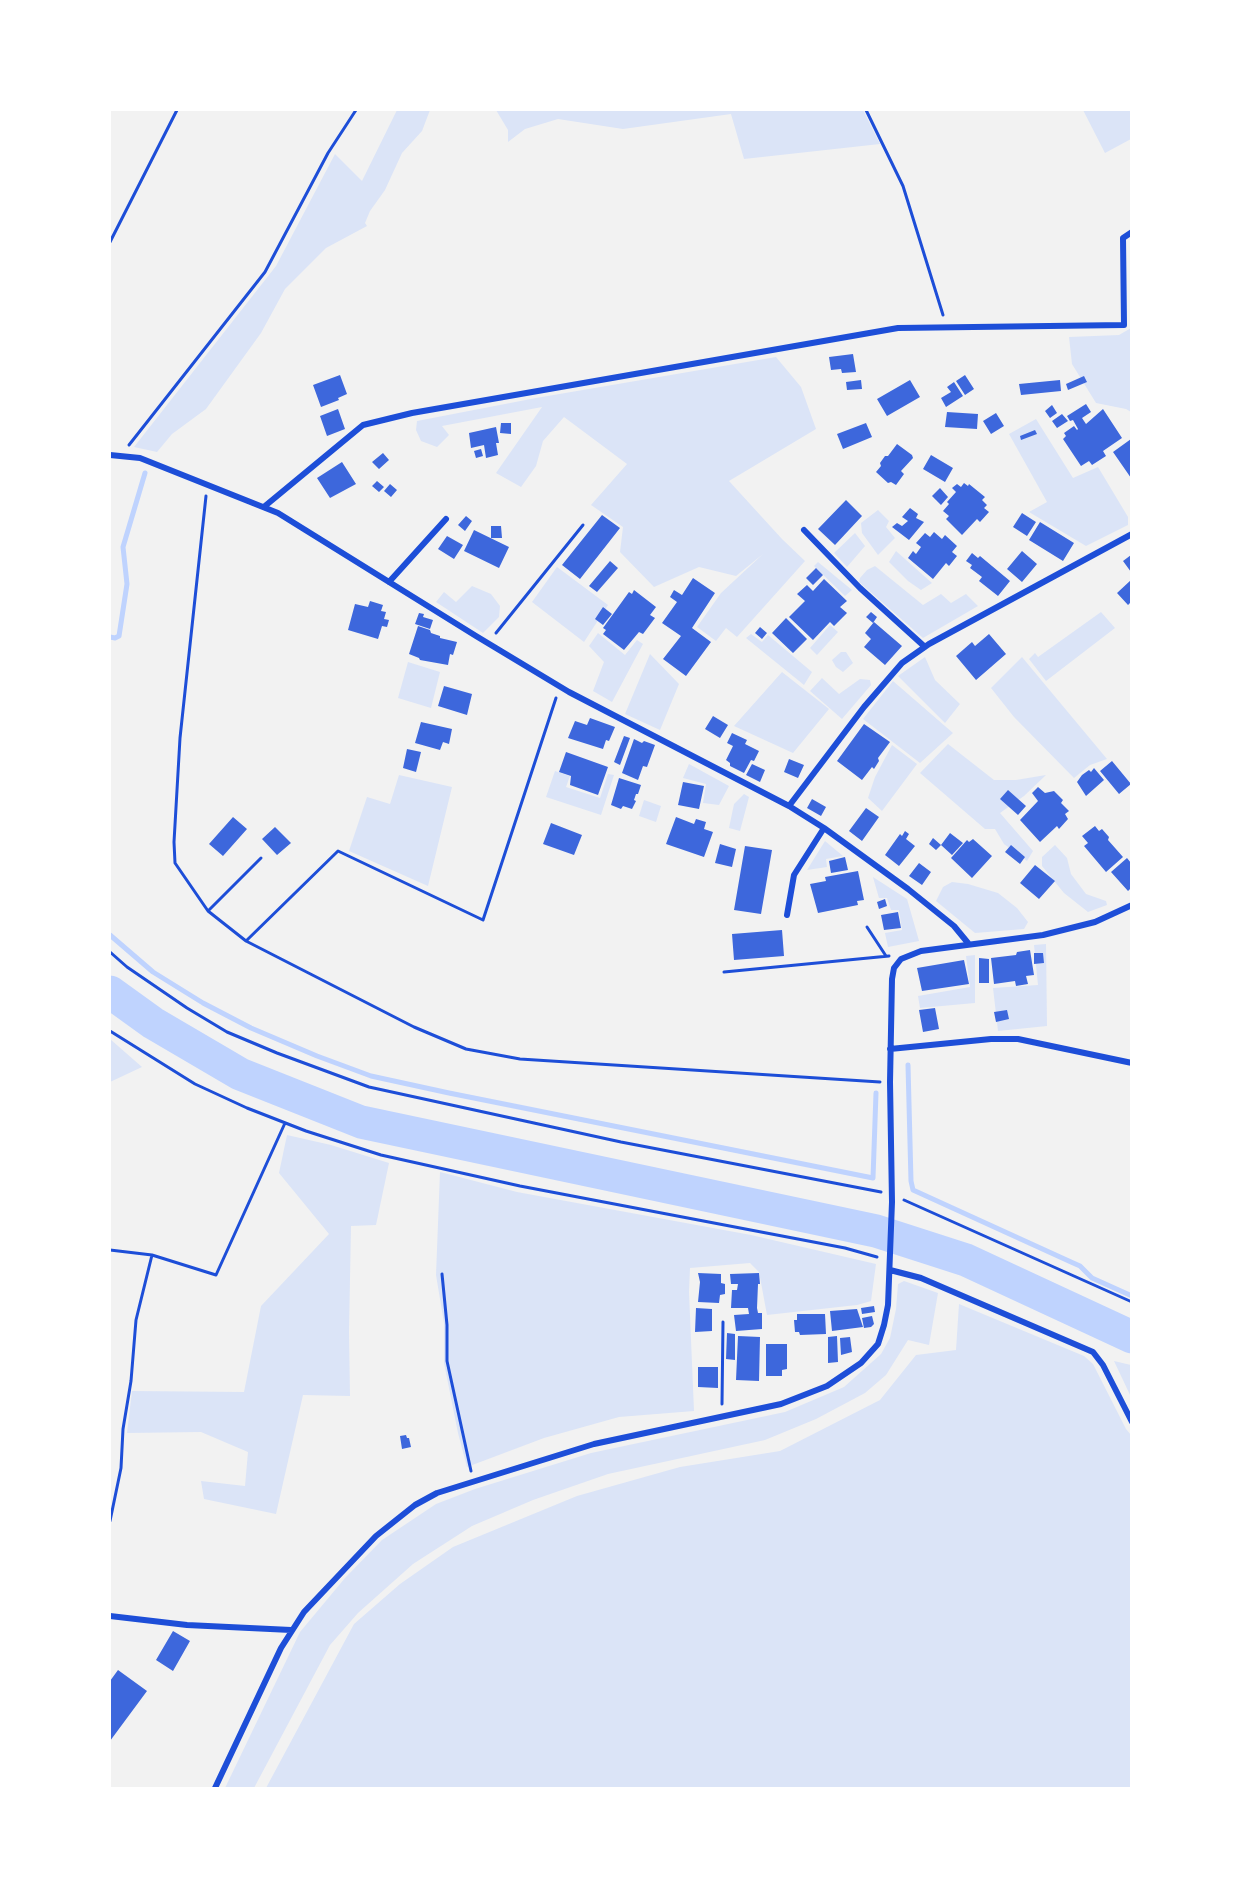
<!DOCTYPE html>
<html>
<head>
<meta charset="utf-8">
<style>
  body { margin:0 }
  #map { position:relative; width:1241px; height:1898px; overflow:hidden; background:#f2f2f2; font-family:Lato,sans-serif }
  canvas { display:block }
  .frame { position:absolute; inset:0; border:111px solid #fff; pointer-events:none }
</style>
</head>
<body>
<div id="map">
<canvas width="1241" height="1898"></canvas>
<div class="frame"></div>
</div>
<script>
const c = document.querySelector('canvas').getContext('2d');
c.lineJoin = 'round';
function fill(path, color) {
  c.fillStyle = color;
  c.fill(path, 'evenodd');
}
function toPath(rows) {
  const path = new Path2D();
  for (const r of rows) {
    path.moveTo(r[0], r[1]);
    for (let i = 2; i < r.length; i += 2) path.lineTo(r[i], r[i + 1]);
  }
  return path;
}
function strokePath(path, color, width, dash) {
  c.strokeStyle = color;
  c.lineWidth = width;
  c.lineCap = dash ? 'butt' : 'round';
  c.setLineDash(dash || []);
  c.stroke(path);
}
const green = toPath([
  [397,110,430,110,422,131,402,153,385,190,370,211,365,223,367,226,326,248,285,289,261,333,206,409,172,434,157,452,134,447,276,266,335,154,362,181],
  [496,110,863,110,880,144,744,159,731,114,623,129,558,119,525,129,508,142,508,130],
  [1083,110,1131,110,1131,139,1105,153],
  [1131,328,1131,412,1126,409,1096,403,1072,364,1069,337,1119,335],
  [776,357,801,387,816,429,729,481,782,539,805,561,737,637,726,628,716,641,697,627,721,593,763,554,736,576,699,567,654,587,620,552,623,527,591,505,627,464,564,417,543,441,536,466,521,487,496,473,542,407,442,426,449,435,437,447,421,441,416,430,417,421,536,398],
  [1036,419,1073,478,1098,467,1128,517,1128,525,1086,546,1029,512,1047,502,1009,434],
  [878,510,889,521,886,527,895,538,878,555,862,533,861,523],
  [855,533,865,546,847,567,834,553],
  [896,551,932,583,921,590,908,581,889,562],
  [818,562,852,590,845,596,814,566],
  [875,566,923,605,941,594,951,603,966,594,978,606,923,638,859,582,860,578,867,570],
  [557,567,608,605,584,642,532,602],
  [472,586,491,594,500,606,499,617,483,633,436,602,444,592,456,602],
  [1101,612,1115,628,1046,681,1029,659,1035,653,1038,657],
  [830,625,838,632,817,655,810,648],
  [598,633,625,655,637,640,643,644,612,702,593,691,604,662,589,646],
  [751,634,762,642,768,635,812,672,804,685,746,638],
  [841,652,846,652,853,663,843,672,836,667,832,660],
  [650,654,679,684,660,730,625,714],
  [925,657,935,680,960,704,945,723,898,676],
  [1022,657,1107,759,1090,765,1074,778,1014,717,991,688],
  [408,662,440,672,431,708,398,698],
  [782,672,829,709,793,753,734,726],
  [822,678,839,694,860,679,870,680,871,685,842,719,810,691],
  [893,681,953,733,920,763,863,719],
  [948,744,994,780,1016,780,1046,775,1024,796,1000,813,1033,851,1027,861,1004,844,995,829,985,829,920,773],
  [892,745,917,764,882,811,868,798,875,777],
  [689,764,729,786,719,805,703,803,706,784,683,778],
  [555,771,570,776,566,787,600,798,608,774,614,775,601,815,546,797],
  [399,775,452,787,428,886,349,851,367,797,390,804],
  [744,794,749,797,740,831,729,828,734,804],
  [644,800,661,806,656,822,639,816],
  [825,841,843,856,826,859,827,867,807,870],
  [1055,845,1067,858,1071,874,1086,894,1106,901,1107,905,1088,912,1064,893,1042,866,1042,857],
  [873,877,907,899,919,941,888,947,885,933,902,930,899,910,891,910,887,898,879,898],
  [952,882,968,884,998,893,1017,908,1028,922,1024,929,975,933,936,901,943,887],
  [1046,944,1047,1026,998,1031,993,988,1038,985,1034,945],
  [975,955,975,1003,920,1008,918,996,970,987,966,956],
  [110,1039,142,1067,110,1082],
  [287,1135,331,1145,389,1163,376,1225,351,1226,349,1332,350,1396,303,1395,276,1514,204,1499,201,1481,245,1486,248,1452,201,1432,127,1433,132,1391,244,1392,261,1306,329,1234,279,1173],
  [440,1172,517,1192,751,1235,876,1264,871,1301,857,1305,767,1315,759,1272,750,1263,690,1268,689,1292,694,1411,619,1417,544,1438,467,1467,458,1433,444,1363,444,1323,436,1275],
  [904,1281,938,1293,929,1345,908,1340,886,1375,865,1393,816,1419,765,1440,608,1474,533,1500,472,1526,413,1564,358,1613,330,1645,254,1788,225,1788,300,1632,345,1578,382,1540,436,1504,475,1489,591,1453,785,1412,844,1387,881,1354,890,1338,896,1309,898,1284],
  [959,1304,1084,1356,1093,1364,1126,1429,1131,1435,1131,1788,266,1788,354,1624,400,1584,453,1547,577,1496,680,1467,780,1451,880,1400,916,1355,956,1350],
  [1114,1361,1131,1365,1131,1397]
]);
const stream = toPath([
  [110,637,115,638,119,636,127,584,123,547,145,473],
  [110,935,153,972,203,1003,251,1028,317,1056,371,1076,449,1093,873,1178,876,1093],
  [908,1065,911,1181,913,1190,1071,1262,1080,1266,1092,1278,1132,1296]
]);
const river = toPath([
  [110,992,153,1023,240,1074,361,1122,876,1231,966,1260,1132,1337]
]);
const building = toPath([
  [853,354,856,372,842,373,841,369,831,370,829,357],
  [340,375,347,394,338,398,339,400,321,407,313,385],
  [965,375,974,389,965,395,956,381],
  [1084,376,1087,382,1068,390,1066,384],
  [861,380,862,389,847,390,846,382],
  [910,380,920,397,887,416,877,399],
  [1060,380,1061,391,1021,395,1019,384],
  [954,382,963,396,946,407,941,398,951,392,947,387],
  [1086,404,1091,412,1082,418,1086,424,1103,409,1122,438,1103,451,1106,456,1092,465,1089,461,1081,466,1063,439,1066,436,1064,433,1074,426,1077,430,1078,429,1073,420,1070,421,1067,416],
  [1052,405,1057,413,1050,418,1045,411],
  [338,409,345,429,327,436,320,416],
  [947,412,978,414,977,429,945,427],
  [996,413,1004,426,991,434,983,421],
  [1062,414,1068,421,1057,428,1052,421],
  [501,423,511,423,511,434,500,433],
  [866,423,872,437,843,449,837,434],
  [496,427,499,443,496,443,498,455,486,458,484,445,471,448,469,433],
  [1035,430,1037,434,1021,440,1020,436],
  [1131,439,1131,478,1113,452],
  [897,444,912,455,913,458,901,471,904,474,896,485,891,482,888,483,876,472,881,466,880,463,885,456,888,456],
  [481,449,483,456,476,458,474,451],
  [383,453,389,460,379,469,372,462],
  [931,455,953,468,945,482,923,469],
  [342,462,356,484,330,498,317,478],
  [377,481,384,487,379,492,372,486],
  [964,483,968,486,969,484,985,497,982,500,987,505,984,508,989,512,980,522,977,519,962,535,946,519,949,516,943,511,949,504,947,502,956,492,952,488,957,484,961,487],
  [390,484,397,490,391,497,384,491],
  [940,488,948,497,941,505,932,496],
  [846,500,862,516,835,545,818,529],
  [910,508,918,514,916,518,924,522,909,540,892,527,897,523,902,526,908,521,902,517],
  [1022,513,1036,522,1027,536,1013,527],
  [602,515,620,528,580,579,562,565],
  [466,516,472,521,465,531,458,525],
  [1040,522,1074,543,1063,561,1029,540],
  [491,526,501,526,502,538,491,538],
  [474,530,509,547,499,568,464,551],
  [934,532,942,539,945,535,957,546,952,552,957,556,949,566,946,563,933,579,908,558,913,551,916,554,921,547,916,543,925,533,930,537],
  [447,536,463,545,454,559,438,549],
  [1022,551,1037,564,1022,582,1007,569],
  [972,553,978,558,980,556,1010,581,998,596,979,581,982,577,970,568,972,565,966,561],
  [1131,555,1131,572,1123,561],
  [610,561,618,568,597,592,589,586],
  [816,568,823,575,813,585,806,578],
  [693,578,715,593,692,628,711,642,686,676,663,659,681,636,662,623,677,602,670,597,674,590,682,595],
  [824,579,847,601,840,607,847,613,834,626,830,622,813,640,789,617,805,601,797,594,807,585,813,591],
  [1131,580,1131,602,1128,605,1117,593],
  [634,590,656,607,650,615,655,618,643,634,639,632,624,650,603,634,606,630,603,628,629,592,632,594],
  [370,601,383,605,381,611,386,612,384,619,389,620,387,627,382,626,378,639,348,630,355,604,368,607],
  [603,607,612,614,603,625,595,619],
  [871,612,877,617,873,623,866,617],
  [419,613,424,614,423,617,433,620,430,629,415,624],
  [786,618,807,639,793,653,772,633],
  [874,622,902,646,885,665,864,647,871,639,865,633],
  [418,626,430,630,431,633,440,636,440,638,457,642,453,655,450,654,448,665,420,660,419,658,409,654],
  [760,627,767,633,762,639,755,633],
  [989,634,1006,654,976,680,956,656,972,642,975,646],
  [444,686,472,694,467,715,438,706],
  [713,716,728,725,720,738,705,729],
  [590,718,615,727,609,741,606,740,603,749,568,738,575,721,587,725],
  [421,722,452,729,449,744,443,742,440,750,415,743],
  [864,724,890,742,878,758,879,761,874,769,872,767,862,780,837,761],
  [732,733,747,740,745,744,759,751,754,761,751,760,744,773,730,766,730,763,726,760,733,746,727,743],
  [624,736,630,738,620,765,614,762],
  [634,739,642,743,644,741,655,745,647,767,643,766,638,780,622,773],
  [407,749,421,752,416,772,403,768],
  [566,752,608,767,598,795,570,785,571,776,559,772],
  [789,759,804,765,798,778,784,772],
  [1112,761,1131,784,1119,794,1100,771],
  [752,764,765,770,760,782,746,775],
  [1094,768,1104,780,1086,796,1077,782,1082,775,1089,770,1091,772],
  [619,778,641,785,638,794,636,794,634,800,636,801,632,809,623,806,621,809,611,805],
  [683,782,704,786,699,809,678,805],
  [1038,787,1045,793,1054,791,1063,800,1061,803,1069,811,1065,814,1068,819,1059,829,1057,826,1040,842,1020,820,1038,801,1032,793],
  [1008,790,1026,806,1018,815,1000,799],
  [812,799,826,807,821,816,807,808],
  [866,808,879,817,862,841,849,831],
  [233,817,247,829,223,856,209,844],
  [676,817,694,824,696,819,706,822,704,829,713,832,704,857,666,844],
  [551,823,582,835,574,855,543,844],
  [1095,826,1099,831,1102,829,1109,837,1108,840,1123,857,1106,872,1084,846,1088,843,1082,836],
  [275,827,291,843,277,855,262,839],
  [905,831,909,834,906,839,915,846,899,866,885,855,900,834,902,836],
  [950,833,963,843,952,855,941,845],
  [933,838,941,845,936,850,929,844],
  [973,839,992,856,972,878,951,858,967,840,969,842],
  [720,844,736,849,732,867,715,863],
  [1011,845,1025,857,1020,864,1005,852],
  [745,846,772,850,761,914,734,910],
  [845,857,848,870,831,873,829,861],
  [1127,858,1131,863,1131,888,1128,891,1111,872],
  [919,863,931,872,922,885,909,876],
  [1035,865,1055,881,1039,899,1020,883],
  [858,871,864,900,857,901,858,905,818,913,810,884,826,881,825,877],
  [885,899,887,906,879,909,877,902],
  [898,912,901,928,884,930,881,915],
  [782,930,784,956,734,960,732,934],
  [1030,950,1034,975,1026,976,1028,984,1016,986,1015,981,994,984,991,958,1016,955,1017,952],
  [1034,953,1043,953,1044,963,1034,964],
  [979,958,989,959,989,983,979,983],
  [964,960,969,984,922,991,917,968],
  [935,1008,939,1029,923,1032,919,1010],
  [1007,1010,1009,1019,996,1022,994,1012],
  [698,1273,721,1274,721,1283,725,1284,725,1294,720,1295,719,1303,698,1302,700,1282],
  [759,1273,760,1284,758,1284,757,1308,758,1313,762,1313,762,1329,736,1331,734,1315,749,1314,748,1308,731,1308,732,1290,737,1290,738,1284,731,1284,730,1274],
  [874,1306,875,1312,862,1314,861,1308],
  [696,1308,712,1309,712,1331,695,1332],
  [857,1309,863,1327,832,1331,830,1311],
  [797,1314,825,1314,826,1334,800,1335,799,1332,795,1332,794,1320,797,1320],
  [872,1316,874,1324,871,1327,864,1328,862,1318],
  [727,1333,735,1334,735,1360,726,1359],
  [738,1336,760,1337,759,1381,736,1380],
  [837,1336,838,1362,828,1363,828,1337],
  [850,1337,852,1352,841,1355,840,1338],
  [766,1344,787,1344,787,1369,782,1370,782,1376,766,1376],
  [698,1367,718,1367,718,1388,698,1387],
  [406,1435,407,1438,409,1438,411,1447,402,1449,400,1436],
  [173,1631,190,1641,173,1671,156,1660],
  [118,1670,147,1691,110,1741,110,1681]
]);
const path = toPath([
  [866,110,903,186,943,315],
  [110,242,177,110],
  [129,445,265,272,328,153,356,110],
  [206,496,180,738,174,842,175,863,208,911,246,941,414,1027,466,1049,520,1059,880,1082],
  [496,633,583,525],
  [208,911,261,858],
  [867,927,886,956],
  [246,941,338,851,483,920,556,698],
  [110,952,127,967,187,1008,227,1032,277,1053,369,1087,621,1142,881,1192],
  [724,972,889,956],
  [110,1031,195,1084,247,1108,306,1131,381,1155,520,1186,845,1248,877,1257],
  [904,1200,1132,1302],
  [110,1250,152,1255,216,1275,285,1123],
  [442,1274,447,1325,447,1361,471,1471],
  [722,1404,723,1322],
  [110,1521,121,1468,123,1429,131,1381,136,1320,152,1255]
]);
const minor = toPath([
  [110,455,140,458,278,513,476,636,569,692,789,806,824,828,908,889,954,926,968,943],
  [265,506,363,425,412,413,898,328,1124,325,1123,238,1132,232],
  [804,530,860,588,925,647],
  [389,582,446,519],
  [789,806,864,707,902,663,929,644,1132,534],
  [787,915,794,875,824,828],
  [890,1049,991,1039,1018,1039,1132,1063],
  [890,1270,921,1278,1093,1352,1103,1365,1132,1422],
  [110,1616,187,1625,291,1630],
  [215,1788,281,1648,304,1612,376,1536,415,1505,437,1493,594,1444,781,1404,827,1386,861,1363,878,1344,884,1325,888,1305,892,1202,890,1082,892,979,894,968,901,959,921,951,1043,935,1095,922,1132,905]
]);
fill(green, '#dbe4f7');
strokePath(stream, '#bfd3fe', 5);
strokePath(river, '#bfd3fe', 33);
fill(building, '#3d67dc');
strokePath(path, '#1d4ed8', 3);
strokePath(minor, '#1d4ed8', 6);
</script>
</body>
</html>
